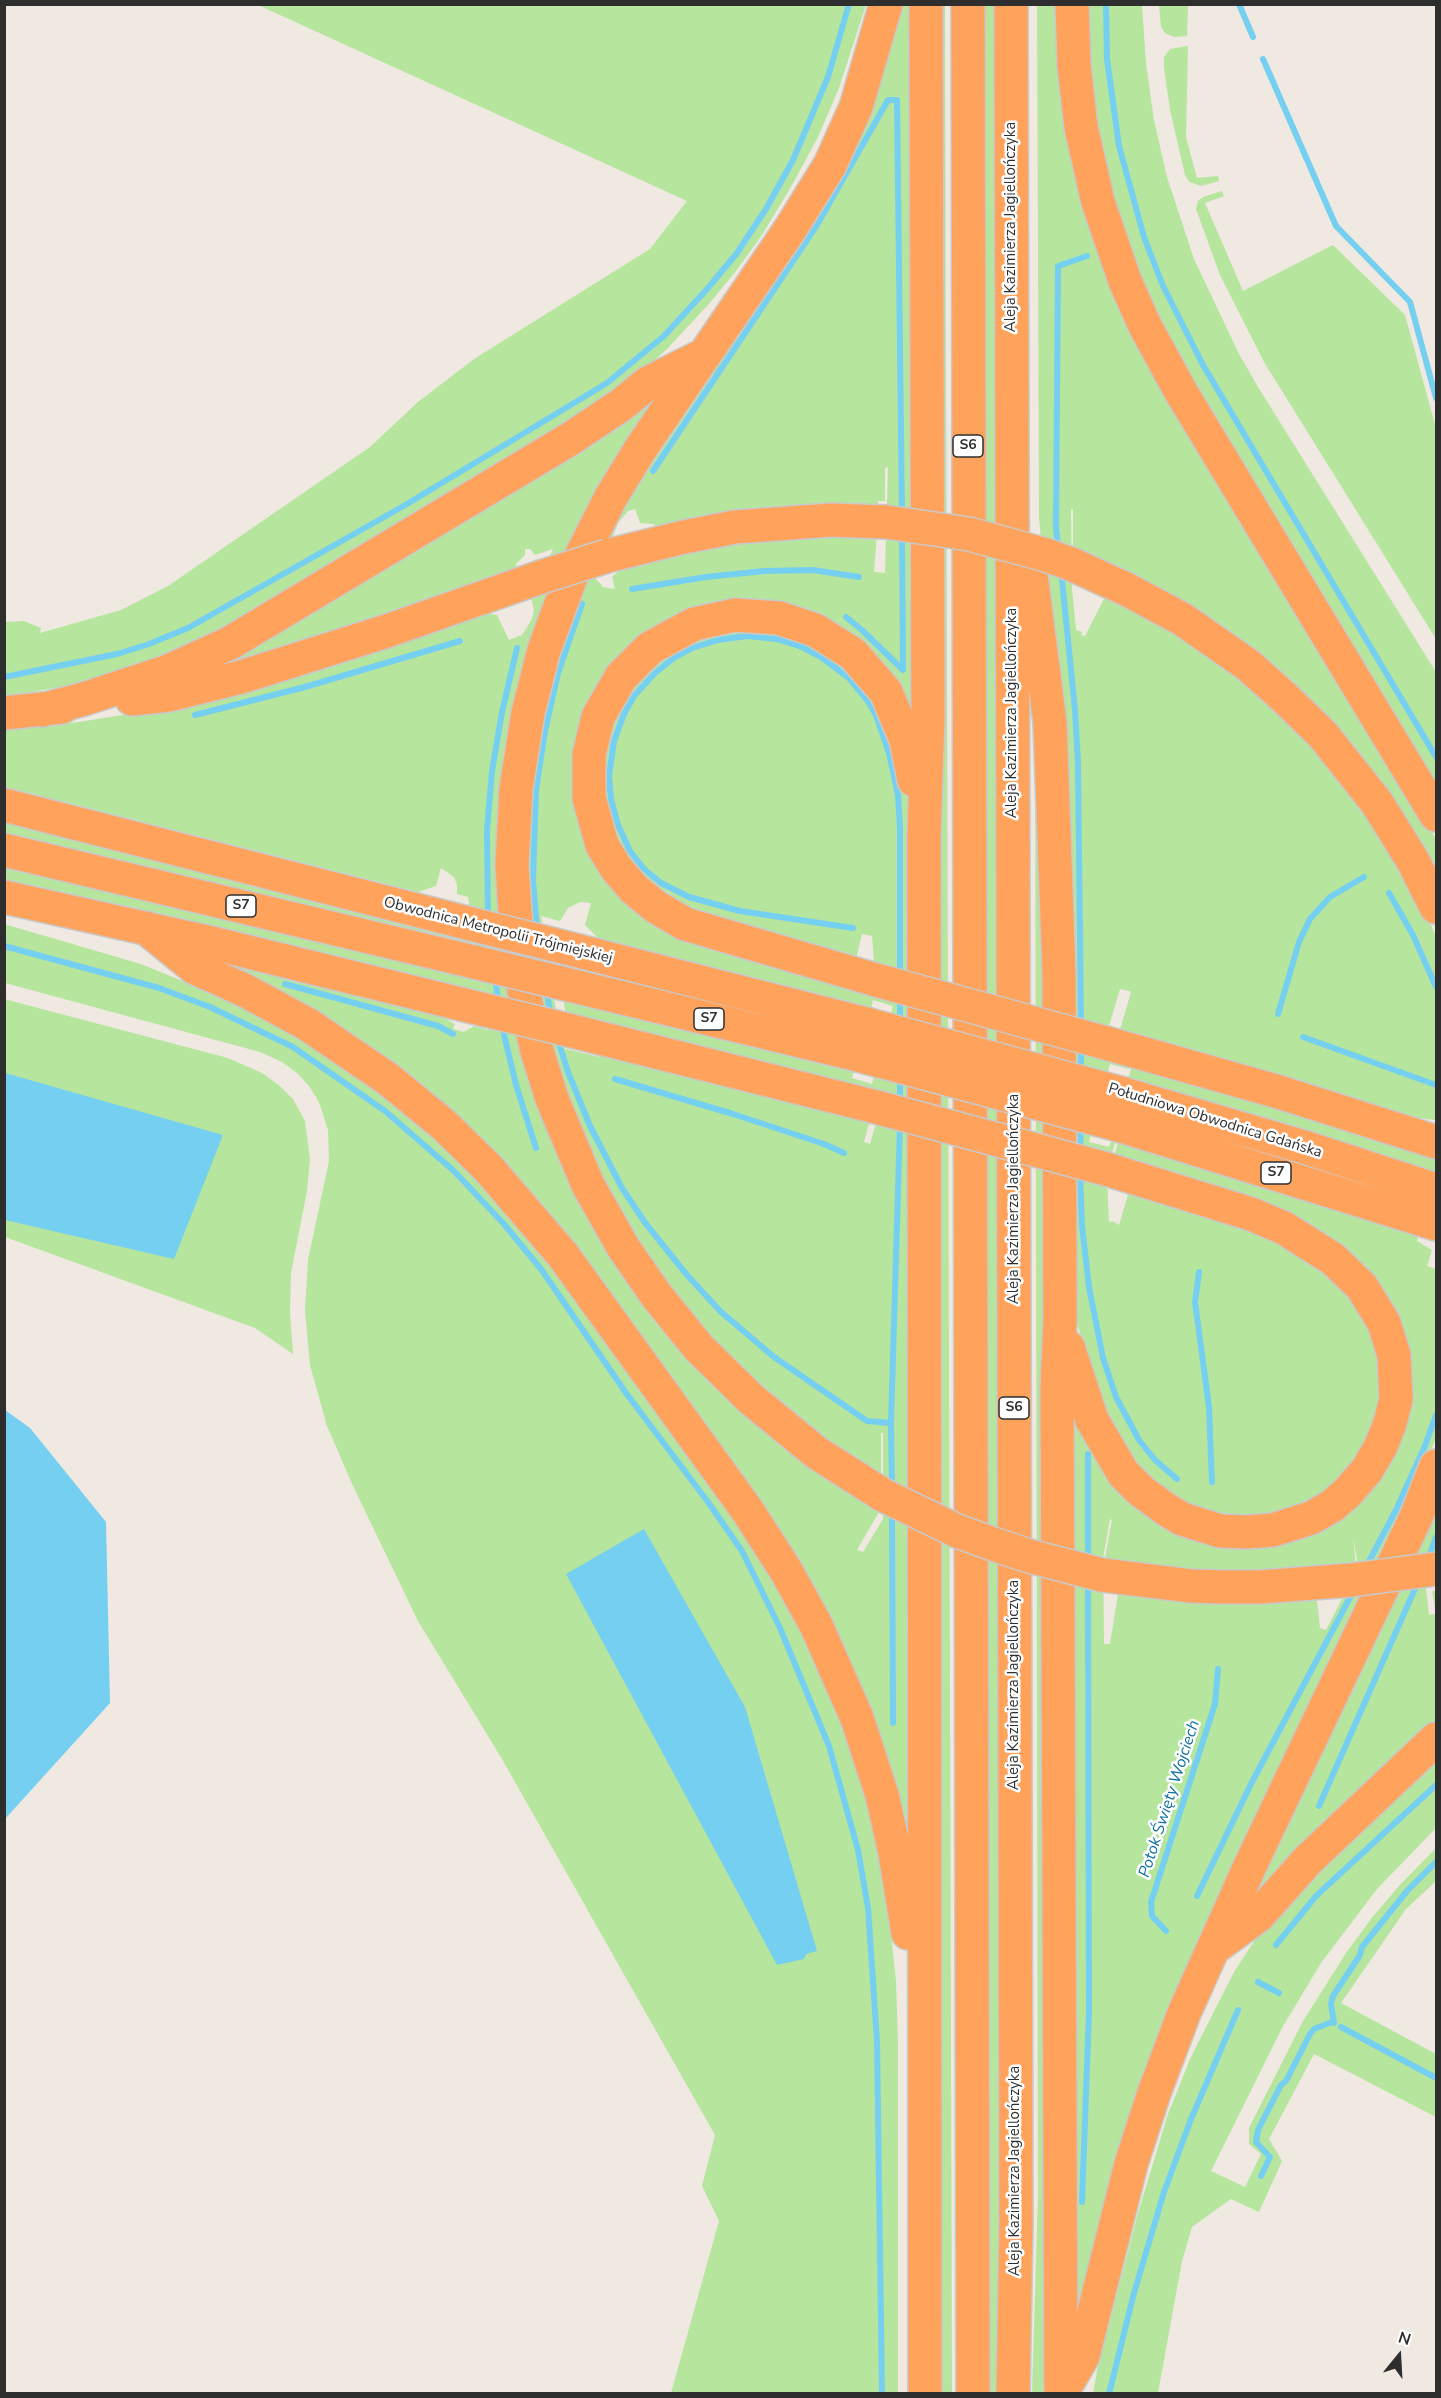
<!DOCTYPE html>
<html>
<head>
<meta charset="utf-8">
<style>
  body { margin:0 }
  #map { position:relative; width:1441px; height:2398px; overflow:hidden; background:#efe9e1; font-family:"Nunito Sans",sans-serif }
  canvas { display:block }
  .frame { position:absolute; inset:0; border:6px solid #2e2e2e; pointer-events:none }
  .north { position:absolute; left:1369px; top:2326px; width:60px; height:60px; -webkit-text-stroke:4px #fff; paint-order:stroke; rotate:18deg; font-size:16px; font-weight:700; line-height:24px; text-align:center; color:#2e2e2e }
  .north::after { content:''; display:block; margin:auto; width:21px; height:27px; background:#2e2e2e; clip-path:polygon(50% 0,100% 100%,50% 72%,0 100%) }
</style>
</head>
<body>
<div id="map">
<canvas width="1441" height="2398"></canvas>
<div class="frame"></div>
<div class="north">N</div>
</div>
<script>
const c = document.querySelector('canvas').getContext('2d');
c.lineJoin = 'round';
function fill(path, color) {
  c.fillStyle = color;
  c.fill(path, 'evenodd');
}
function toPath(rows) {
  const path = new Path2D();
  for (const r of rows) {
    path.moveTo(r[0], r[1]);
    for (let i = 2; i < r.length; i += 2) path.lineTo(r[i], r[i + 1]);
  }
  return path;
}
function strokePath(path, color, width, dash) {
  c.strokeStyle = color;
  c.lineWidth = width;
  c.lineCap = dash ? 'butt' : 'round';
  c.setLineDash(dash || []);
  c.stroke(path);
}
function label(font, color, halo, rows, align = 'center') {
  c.font = font + ' "Nunito Sans",sans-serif';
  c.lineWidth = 5;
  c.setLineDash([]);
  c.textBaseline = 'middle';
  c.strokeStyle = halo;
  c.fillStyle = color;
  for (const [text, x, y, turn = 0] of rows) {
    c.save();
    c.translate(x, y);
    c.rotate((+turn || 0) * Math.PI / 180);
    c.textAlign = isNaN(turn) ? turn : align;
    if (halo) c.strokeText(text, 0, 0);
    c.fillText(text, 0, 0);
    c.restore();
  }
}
const green = toPath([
  [258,5,866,5,839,88,818,137,792,185,762,235,736,271,708,305,667,349,621,391,286,598,164,661,71,685,5,697,5,622,24,621,41,628,40,633,121,610,168,586,370,447,418,402,474,359,650,249,687,201],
  [898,5,915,5,916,715,912,718,895,684,876,659,850,636,831,624,803,612,773,604,746,603,719,605,691,612,660,627,631,648,619,661,596,693,589,709,578,744,576,779,580,814,590,845,598,861,619,890,647,915,671,930,696,940,876,987,872,936,862,934,855,963,726,930,685,914,655,895,631,873,614,846,598,801,596,768,599,747,607,720,619,694,637,671,659,652,684,637,698,632,727,625,760,624,777,626,808,636,834,650,855,667,875,691,882,702,894,733,907,789,910,824,913,1849,910,1852,906,1849,890,1781,868,1714,829,1624,807,1583,756,1502,720,1450,566,1239,508,1171,479,1141,387,1064,311,1013,257,983,199,955,203,951,440,1010,439,1015,455,1024,453,1029,464,1032,474,1026,488,1030,468,897,457,894,457,885,454,877,441,868,436,886,418,892,5,787,4,729,79,722,146,711,200,699,316,666,480,608,482,613,497,615,509,640,522,635,532,619,534,610,531,597,553,549,535,555,530,549,525,549,525,555,516,564,517,568,287,646,208,669,204,666,206,663,312,603,574,444,631,406,657,384,661,383,661,388,598,487,563,554,538,615,521,672,504,750,496,840,496,888,503,966,515,1028,541,1117,564,1174,607,1253,649,1315,669,1339,740,1412,807,1466,879,1512,857,1550,863,1552,883,1519,883,1433,881,1433,881,1482,819,1442,768,1401,723,1359,672,1300,644,1262,601,1189,582,1149,563,1101,539,1011,529,944,523,860,527,790,539,718,559,644,582,582,616,512,636,477,780,266,826,191,853,136,871,94],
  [888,467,885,573,874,572,877,532,811,531,712,542,620,563,622,568,612,577,615,589,603,587,596,579,618,523,628,511,635,509,640,523,654,524,655,526,763,507,819,504,878,505,878,501,885,501,885,468],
  [580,902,591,903,585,925,598,938,771,987,870,1013,873,1000,893,1006,872,1084,852,1078,855,1067,760,1044,564,1002,567,1025,846,1094,847,1088,875,1095,876,1123,870,1144,864,1142,871,1117,601,1050,600,1057,562,1048,541,916,560,921,568,908],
  [932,5,945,5,952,2394,936,2393],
  [984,5,994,5,999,2394,989,2393],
  [1037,5,1058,5,1064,89,1072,143,1082,186,1105,260,1132,324,1162,382,1436,839,1436,870,1384,784,1360,754,1310,698,1250,646,1203,613,1135,574,1073,548,1073,509,1071,509,1072,589,1076,630,1082,632,1081,635,1085,636,1107,593,1137,607,1181,633,1213,654,1273,703,1327,758,1373,817,1411,882,1436,936,1435,1120,1417,1118,1415,1123,1119,1033,1131,992,1129,991,1120,989,1109,1026,1097,1023,1097,1050,1131,1060,1129,1069,1110,1064,1089,1142,1109,1147,1113,1136,1164,1152,1418,1236,1417,1241,1432,1250,1427,1266,1436,1269,1436,1438,1387,1554,1236,1867,1177,2000,1127,2136,1098,2242,1077,2348,1073,2352,1070,2348,1068,2233,1067,1384,1069,1383,1072,1385,1084,1422,1101,1456,1124,1487,1140,1502,1165,1520,1193,1532,1225,1540,1247,1541,1274,1538,1303,1530,1327,1518,1357,1495,1379,1467,1393,1438,1402,1407,1404,1375,1399,1345,1389,1314,1372,1285,1339,1252,1294,1224,1264,1211,1112,1164,1118,1143,1115,1142,1110,1160,1106,1160,1109,1222,1112,1221,1119,1225,1130,1188,1247,1224,1281,1239,1310,1256,1343,1283,1368,1318,1380,1351,1383,1396,1377,1423,1365,1450,1351,1470,1330,1491,1309,1505,1283,1515,1263,1519,1232,1520,1204,1514,1186,1507,1159,1491,1145,1479,1133,1466,1114,1438,1099,1407,1086,1366,1076,1313,1071,1260,1070,956,1065,869,1064,756,1039,519],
  [1110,1519,1112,1520,1104,1563,1163,1571,1217,1575,1278,1574,1328,1571,1356,1567,1353,1537,1358,1565,1360,1564,1326,1630,1320,1628,1317,1600,1221,1604,1118,1594,1110,1644,1104,1644,1103,1558],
  [1086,5,1142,5,1146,64,1154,120,1167,177,1194,259,1239,354,1258,387,1436,672,1436,784,1188,372,1156,311,1132,255,1114,201,1100,145,1091,88],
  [1159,5,1188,5,1187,36,1174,37,1165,33,1161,27],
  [1188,46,1186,137,1197,178,1218,176,1219,181,1201,186,1189,182,1185,175,1170,110,1164,68,1164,57,1170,49],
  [1222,191,1224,196,1205,203,1243,291,1333,245,1405,315,1436,428,1436,639,1264,362,1220,275,1196,209,1198,201,1203,197],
  [1035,697,1041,697,1054,2393,1032,2394,1038,2194],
  [4,817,473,936,475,951,5,838],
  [5,868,481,981,484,1003,5,885],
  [4,924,141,964,219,996,285,1030,321,1052,379,1093,420,1126,482,1185,545,1258,720,1500,757,1554,801,1630,842,1724,870,1814,888,1905,896,1981,898,2041,898,2393,671,2393,719,2221,702,2186,715,2135,502,1759,418,1621,353,1486,327,1426,310,1365,305,1311,308,1260,329,1161,328,1130,319,1102,309,1086,297,1073,282,1062,260,1052,5,983],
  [4,999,228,1058,262,1073,280,1086,293,1099,305,1121,310,1159,307,1191,291,1273,290,1313,293,1354,255,1328,5,1237],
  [1135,1057,1436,1149,1436,1172,1308,1130,1127,1082],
  [1436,1512,1436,1565,1426,1589,1429,1615,1436,1614,1432,1591,1436,1591,1436,1730,1247,1909],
  [1436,1754,1436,1828,1377,1889,1321,1963,1282,2028,1211,2171,1245,2187,1261,2154,1249,2144,1249,2128,1303,2021,1346,1953,1371,1919,1399,1886,1436,1848,1436,1881,1406,1909,1341,2003,1436,2054,1436,2117,1314,2054,1269,2139,1282,2161,1259,2212,1231,2199,1192,2227,1182,2261,1158,2393,1093,2394,1097,2371,1138,2213,1168,2114,1191,2057,1234,1972,1264,1926]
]);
const water = toPath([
  [5,1073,223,1135,174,1259,5,1220],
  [5,1410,30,1428,106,1522,110,1703,5,1819],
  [644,1529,745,1707,817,1951,806,1954,804,1959,777,1965,566,1574]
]);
const stream = toPath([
  [1106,4,1107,59,1119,146,1144,237,1163,286,1203,365,1436,757],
  [1239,4,1253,37],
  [1263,59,1336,226,1410,302,1436,398],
  [653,471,817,225,888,100,897,100,902,516],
  [1058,548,1056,526,1058,266,1087,256],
  [1061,570,1075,710,1078,763,1081,1027],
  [632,589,706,577,764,571,813,570,859,577],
  [846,617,863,631,903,670,902,535],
  [4,677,117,654,149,644,188,628,407,504,607,383,664,336,708,288,737,253,766,209,793,160,828,77,849,4],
  [195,715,305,687,460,641],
  [1389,893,1413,935,1436,987],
  [488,918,487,830,492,771,502,712,517,648],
  [853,928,740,911,689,897,661,883,644,869,630,851,618,825,611,799,609,776,614,741,624,714,634,696,655,673,674,658,692,648,718,640,747,636,777,639,802,647,821,657,849,678,867,700,876,715,889,753,898,795,900,828,900,976],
  [537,930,533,880,536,790,545,731,558,673,582,604],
  [4,946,159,988,210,1007,293,1047,385,1111,454,1171,503,1223,541,1269,626,1393,708,1502,742,1551,780,1628,829,1746,858,1850,868,1908,877,2041,882,2394],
  [495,979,499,1004],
  [285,984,438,1026,453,1034],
  [546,990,551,1015],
  [1278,1014,1299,942,1310,919,1330,897,1364,877],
  [900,1024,900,998],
  [502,1026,516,1085,536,1148],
  [1303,1037,1436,1085],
  [558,1040,568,1072,590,1126,622,1188,646,1224,687,1275,721,1312,774,1357,867,1421,891,1423],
  [1081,1072,1081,1046],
  [615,1079,733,1114,824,1144,844,1153],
  [900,1102,900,1076],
  [1080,1153,1081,1124],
  [1080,1172,1082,1226,1089,1287,1103,1358,1116,1397,1139,1440,1155,1460,1177,1479],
  [1199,1272,1195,1302,1209,1407,1212,1482],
  [1088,1454,1088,1561],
  [892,1489,891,1423,900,1124],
  [892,1511,893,1723],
  [1428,1559,1436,1537],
  [1366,1567,1396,1510,1425,1446,1436,1415],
  [1319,1806,1418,1582],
  [1197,1896,1252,1782,1354,1590],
  [1166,1931,1152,1916,1151,1902,1215,1704,1218,1669],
  [1276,1945,1316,1896,1436,1785],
  [1258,1982,1279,1993],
  [1334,2023,1331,2004,1333,1996,1360,1955,1362,1947,1407,1891,1436,1862],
  [1341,2027,1436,2078],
  [1261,2176,1270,2157,1256,2142,1258,2130,1281,2085,1286,2081,1310,2034,1314,2029,1332,2022],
  [1082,2202,1089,2013,1088,1580],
  [1109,2394,1134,2293,1164,2192,1191,2119,1238,2010]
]);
const highway = toPath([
  [968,4,973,2394],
  [1011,4,1016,2223,1013,2394],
  [1072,4,1074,65,1081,127,1098,202,1125,281,1145,326,1181,392,1436,815],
  [607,556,684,537,735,527,831,520,886,522],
  [1029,559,1050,723,1059,973,1060,1322,1057,1386,1061,2394],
  [1071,564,1126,589,1182,619,1248,665,1285,698,1323,735,1377,803,1413,861,1436,907],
  [132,699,169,695,241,677,387,631,538,578],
  [42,710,84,699,166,672,230,643,570,439,621,405,648,383,700,357],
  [4,713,62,707],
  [4,805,471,924],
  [4,850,478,963],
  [4,897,212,943,485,1010],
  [146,928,195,968,244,990,307,1024,388,1079,444,1125,488,1168,562,1254,747,1510,785,1569,816,1625,857,1718,882,1795,895,1853,908,1933],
  [555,945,866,1024],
  [876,980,685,924,656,907,634,889,616,868,602,845,589,798,589,755,598,717,621,677,650,648,694,624,735,615,779,618,815,630,853,654,886,692,906,740,914,780],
  [561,983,858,1055],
  [568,1030,876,1107],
  [1106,1043,1279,1092,1436,1142],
  [1124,1094,1304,1147,1436,1190],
  [1115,1124,1436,1224],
  [1068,1347,1092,1420,1123,1473,1141,1491,1167,1510,1182,1519,1220,1531,1246,1532,1273,1530,1311,1518,1332,1506,1348,1492,1367,1470,1381,1446,1390,1423,1396,1399,1394,1355,1384,1323,1362,1287,1333,1259,1284,1228,1251,1214,1106,1169],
  [883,1495,817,1453,751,1399,699,1348,656,1295,623,1247,588,1185,552,1099,537,1051,526,1003,518,957,512,865,516,789,528,713,544,650,572,574,611,497,641,448,789,231,830,165,856,107,886,4],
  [1102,1575,1191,1586,1223,1587,1260,1587,1351,1580],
  [1214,1948,1258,1916,1308,1860,1436,1739],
  [925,2394,924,835,928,718,926,4],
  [1061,2394,1083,2356,1131,2164,1154,2093,1184,2013,1250,1866,1417,1515,1436,1466]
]);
const highwayBridge = toPath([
  [886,522,969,534,1046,555,1071,564],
  [538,578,607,556],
  [471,924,555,945],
  [478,963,561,983],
  [876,980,1106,1043],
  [485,1010,568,1030],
  [866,1024,1124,1094],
  [858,1055,1115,1124],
  [876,1107,1106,1169],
  [883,1495,957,1531,993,1544,1029,1556,1102,1575],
  [1351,1580,1436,1569]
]);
const shields = [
  [968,446,30],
  [241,906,30],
  [709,1019,30],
  [1276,1173,30],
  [1014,1408,30]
];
const shieldNames = [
  ["S6",968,446],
  ["S7",241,906],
  ["S7",709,1019],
  ["S7",1276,1173],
  ["S6",1014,1408]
];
const streetNames = [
  ["Aleja Kazimierza Jagiellończyka",1011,227,-90],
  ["Aleja Kazimierza Jagiellończyka",1012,713,-90],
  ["Obwodnica Metropolii Trójmiejskiej",498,931,14],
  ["Południowa Obwodnica Gdańska",1215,1121,17],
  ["Aleja Kazimierza Jagiellończyka",1014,1199,-90],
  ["Aleja Kazimierza Jagiellończyka",1014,1685,-90],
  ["Aleja Kazimierza Jagiellończyka",1015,2171,-90]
];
const waterNames = [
  ["Potok Święty Wojciech",1170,1799,-72]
];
fill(green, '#b6e59e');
fill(water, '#75cff0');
strokePath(stream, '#75cff0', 6);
strokePath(highway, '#c9c9c9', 36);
strokePath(highway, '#ffa35c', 33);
strokePath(highwayBridge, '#c9c9c9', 36, []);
strokePath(highwayBridge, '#ffa35c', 33);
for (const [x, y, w] of shields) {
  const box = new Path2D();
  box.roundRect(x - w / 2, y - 11, w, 22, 4.5);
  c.fillStyle = '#fff';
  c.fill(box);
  strokePath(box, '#2e2e2e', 1.5);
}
label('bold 14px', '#2e2e2e', null, shieldNames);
label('15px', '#2e2e2e', '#fff', streetNames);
label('italic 16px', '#0d6fa3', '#fff', waterNames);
</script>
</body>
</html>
